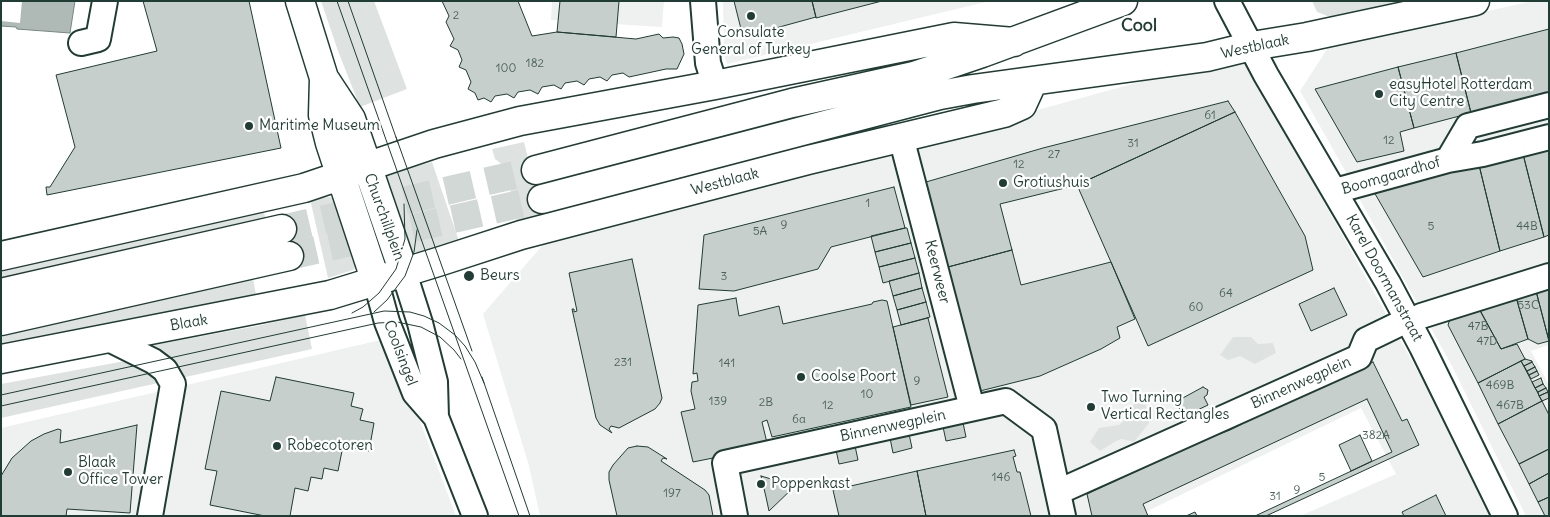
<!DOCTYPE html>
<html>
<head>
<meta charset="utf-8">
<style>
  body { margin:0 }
  #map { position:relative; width:1550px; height:517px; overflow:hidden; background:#fff; font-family:Delius,sans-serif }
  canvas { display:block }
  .frame { position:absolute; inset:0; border:2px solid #1f3d34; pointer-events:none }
</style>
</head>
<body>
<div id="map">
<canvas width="1550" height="517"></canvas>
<div class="frame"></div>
</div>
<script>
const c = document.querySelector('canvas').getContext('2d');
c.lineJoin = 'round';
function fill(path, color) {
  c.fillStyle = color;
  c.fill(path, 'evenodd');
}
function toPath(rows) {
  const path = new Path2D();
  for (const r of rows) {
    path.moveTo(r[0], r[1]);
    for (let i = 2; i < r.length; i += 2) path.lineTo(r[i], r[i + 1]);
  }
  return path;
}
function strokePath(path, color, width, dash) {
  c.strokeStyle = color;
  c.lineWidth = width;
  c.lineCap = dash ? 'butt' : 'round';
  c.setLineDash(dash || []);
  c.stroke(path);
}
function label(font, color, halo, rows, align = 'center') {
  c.font = font + ' Delius,sans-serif';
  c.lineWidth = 4.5;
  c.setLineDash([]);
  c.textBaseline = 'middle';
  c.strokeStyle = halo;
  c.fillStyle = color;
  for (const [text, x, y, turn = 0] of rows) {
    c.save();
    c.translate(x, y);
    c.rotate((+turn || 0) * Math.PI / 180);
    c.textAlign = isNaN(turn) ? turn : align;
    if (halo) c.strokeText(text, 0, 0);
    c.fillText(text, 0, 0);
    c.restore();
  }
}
const built = toPath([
  [552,1,664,1,662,27,551,20],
  [723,1,990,1,727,64,724,55],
  [1533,1,1549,1,1549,130,1351,181,1300,91,1329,46],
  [1248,58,1270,105,1457,442,1493,516,1300,516,1396,474,1361,408,1137,516,540,516,529,466,483,314,547,240,910,145,1194,67],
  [1549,142,1549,345,1531,351,1549,385,1549,516,1526,516,1452,366,1355,191],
  [385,339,410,395,456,516,1,516,1,428]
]);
const green = toPath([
  [321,1,374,1,407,89,360,107,338,51],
  [1312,1,1409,1,1330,17,1317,12],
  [524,142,543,218,518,225,509,198,511,188,510,177,504,166,495,159,492,149],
  [432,162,459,241,418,252,409,252,384,175],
  [329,197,336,199,358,265,353,270,328,278,310,199],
  [262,204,267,225,1,285,1,271],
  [253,278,256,295,1,343,1,334],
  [305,315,312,349,181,378,172,361,163,352,148,346,257,326],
  [1233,337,1251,337,1258,344,1273,343,1276,353,1255,364,1240,356,1228,360,1220,355],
  [125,361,144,368,154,376,158,383,1,418,1,384],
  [1135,402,1146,405,1149,423,1134,442,1122,439,1116,441,1100,451,1090,442,1099,428,1119,425,1125,420]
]);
const water = toPath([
  [1,1,75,1,70,33,17,29,16,27,1,26,1,1]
]);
const pier = toPath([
  [1,1,22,1,20,23,1,21]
]);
const building = toPath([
  [143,1,249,1,281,148,47,195,46,187,50,187,75,147,56,75,157,51,143,1],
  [442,1,518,1,532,36,557,32,636,39,659,34,663,38,673,37,679,38,682,44,684,54,677,69,666,69,629,77,623,73,612,75,607,81,600,77,589,79,584,85,577,81,565,83,561,89,554,85,542,87,538,94,530,90,518,92,514,98,507,94,495,96,491,102,484,98,478,100,475,93,468,89,471,82,466,70,459,67,462,60,458,50,450,46,454,39,446,22,449,16,442,1],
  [560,1,619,1,616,37,557,32,560,1],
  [734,1,812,1,816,17,743,37,734,1],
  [812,1,882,1,816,18,812,1],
  [1549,29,1549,93,1471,113,1456,53,1549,29],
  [1456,53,1471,113,1414,128,1398,67,1456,53],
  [1398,67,1414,128,1400,132,1404,151,1357,162,1315,89,1398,67],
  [1228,101,1235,112,1077,185,1000,204,1012,250,948,267,926,182,1043,148,1228,101],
  [1235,112,1305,236,1313,270,1148,346,1077,185,1235,112],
  [1549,148,1549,235,1544,237,1523,154,1549,148],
  [1523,154,1544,237,1500,251,1479,165,1523,154],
  [1479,165,1500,251,1423,277,1374,192,1479,165],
  [894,187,905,228,831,247,818,269,734,291,699,289,704,235,894,187],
  [905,228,907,228,911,243,875,252,871,236,905,228],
  [911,243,915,258,879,267,875,252,911,243],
  [1012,250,1021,285,1111,262,1135,319,1117,327,1120,338,1101,349,1040,376,980,391,948,267,1012,250],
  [915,258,919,273,883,283,879,267,915,258],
  [632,259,662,398,660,403,655,409,619,428,611,426,609,429,612,433,600,425,596,418,572,309,574,309,574,312,577,311,569,273,632,259],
  [919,273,922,288,893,296,889,281,919,273],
  [1549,286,1549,341,1536,291,1549,286],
  [922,288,926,302,897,310,893,296,922,288],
  [1334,288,1347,315,1311,331,1299,304,1334,288],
  [1536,291,1549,341,1538,344,1528,339,1516,297,1536,291],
  [1516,297,1528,339,1501,349,1479,309,1516,297],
  [736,298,739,316,779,306,783,324,872,304,873,302,882,300,887,301,911,407,772,437,767,420,762,422,768,447,693,462,681,412,695,409,691,391,692,382,698,381,697,373,693,374,698,305,736,298],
  [926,302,930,317,901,325,897,310,926,302],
  [1480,310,1501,349,1517,344,1525,359,1478,383,1448,325,1450,319,1473,311,1474,313,1480,310],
  [928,318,948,397,911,405,893,327,928,318],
  [1525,359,1532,361,1532,362,1524,366,1521,361,1525,359],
  [1521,361,1542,401,1498,424,1478,383,1521,361],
  [1373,362,1402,421,1407,419,1419,445,1266,516,1197,516,1195,512,1186,516,1092,516,1087,494,1206,439,1230,430,1242,424,1241,423,1323,385,1324,387,1336,381,1335,379,1373,362],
  [1360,435,1372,461,1351,471,1339,445,1360,435],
  [1532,362,1535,367,1527,371,1524,366,1532,362],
  [1535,367,1537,371,1529,375,1527,371,1535,367],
  [1537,371,1539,375,1531,379,1529,375,1537,371],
  [276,377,354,393,351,406,363,409,360,420,374,423,369,451,343,446,338,471,324,468,322,479,311,477,308,491,295,488,290,516,265,516,210,505,217,471,205,469,221,391,270,401,276,377],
  [1541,378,1543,384,1535,388,1532,382,1541,378],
  [1543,384,1546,388,1538,392,1535,388,1543,384],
  [1203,387,1208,390,1207,395,1204,397,1208,405,1189,414,1182,413,1178,406,1181,399,1203,387],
  [1546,388,1548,392,1539,396,1538,392,1546,388],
  [1548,392,1549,398,1542,401,1539,396,1548,392],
  [1367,399,1392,452,1255,516,1148,516,1143,504,1367,399],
  [1542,401,1549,415,1549,449,1519,464,1498,424,1542,401],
  [962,418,966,437,946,441,942,422,962,418],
  [137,425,130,513,67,509,66,516,1,516,1,476,12,458,31,441,44,434,58,429,61,430,60,443,137,425],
  [908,429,912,448,893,453,889,433,908,429],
  [854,441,858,460,839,464,835,445,854,441],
  [637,446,648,447,667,459,663,458,661,461,705,490,709,495,713,516,617,516,609,480,609,472,613,465,628,448,637,446],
  [1549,449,1549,473,1529,484,1519,464,1549,449],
  [1014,450,1016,456,1013,457,1017,472,1020,472,1031,516,926,516,917,471,1014,450],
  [917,471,926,516,839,516,833,490,917,471],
  [1549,473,1549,497,1538,502,1529,484,1549,473],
  [761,476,795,486,769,511,766,497,761,476],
  [1436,495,1446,516,1404,516,1402,512,1436,495],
  [1549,497,1549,516,1545,516,1538,502,1549,497]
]);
const majorTunnel = toPath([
  [282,229,536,170],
  [289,256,542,199]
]);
const minor = toPath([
  [703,1,708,63,715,85],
  [1227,1,1266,75,1388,283,1422,347,1505,516],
  [81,43,98,39,105,1],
  [901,137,972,408],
  [1448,160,1483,154,1549,137],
  [1335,191,1448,160,1468,126,1549,105],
  [404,273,420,323,435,382,436,417,475,516],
  [376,282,387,322,415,393,436,417],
  [1421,316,1549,276],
  [107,338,153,361,165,370,173,384,150,516],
  [1058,492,1359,357,1366,340,1397,325],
  [735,516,725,463,1006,401,1044,429,1063,516]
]);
const major = toPath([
  [300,1,324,78,351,119,404,273],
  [324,78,323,115,330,143,376,282],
  [536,170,792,103,914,76,982,53,1123,1],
  [542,199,940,95,973,89,1207,57,1252,46,1307,37,1475,1],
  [1,256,304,188,434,144,520,121,715,85,954,37,1014,42],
  [1,293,282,229],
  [1,321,289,256],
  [1,359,330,295,441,261,521,235,808,160,1004,113,1022,105,1033,81]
]);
const tram = toPath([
  [337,1,519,516],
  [348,1,398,143],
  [396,137,472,351],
  [374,312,387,300,405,276,414,252,417,230],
  [352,313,363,307,379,293,396,269,405,239,404,204],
  [482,377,530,516],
  [1,395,384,311,410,312,424,316,439,323,455,335,465,346,475,362,484,383],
  [1,406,378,323,397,322,421,327,440,337,454,350,461,359]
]);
const markers = [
  [751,16,5,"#1f3d34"],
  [1379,94,5,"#1f3d34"],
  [249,126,5,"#1f3d34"],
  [1003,183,5,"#1f3d34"],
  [469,276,6,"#1f3d34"],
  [801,377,5,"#1f3d34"],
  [1091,407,5,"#1f3d34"],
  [277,446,5,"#1f3d34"],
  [68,472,5,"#1f3d34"],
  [761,484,5,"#1f3d34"]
];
const numberNames = [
  ["2",456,16],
  ["182",535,64],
  ["100",506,69],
  ["61",1210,116],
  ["12",1389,141],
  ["31",1133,144],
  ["27",1054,155],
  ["12",1019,165],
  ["1",868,204],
  ["9",784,226],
  ["5",1431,227],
  ["44B",1527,227],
  ["5A",760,232],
  ["3",724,277],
  ["64",1226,294],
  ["53C",1528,306],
  ["60",1196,308],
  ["47B",1478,327],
  ["47D",1487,342],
  ["231",623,363],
  ["141",727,364],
  ["9",917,382],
  ["469B",1500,386],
  ["10",867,395],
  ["139",718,402],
  ["2B",766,403],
  ["12",828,406],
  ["467B",1510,406],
  ["6a",799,420],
  ["382A",1376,436],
  ["146",1001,478],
  ["5",1322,478],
  ["9",1297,491],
  ["197",672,494],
  ["31",1275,497]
];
const poiNames = [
  ["Consulate",751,33,"center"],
  ["General of Turkey",751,50,"center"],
  ["easyHotel Rotterdam",1389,85],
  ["City Centre",1389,102],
  ["Maritime Museum",259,126],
  ["Grotiushuis",1013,183],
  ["Beurs",480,276],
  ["Coolse Poort",811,377],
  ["Two Turning",1101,398],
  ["Vertical Rectangles",1101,415],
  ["Robecotoren",287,446],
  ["Blaak",78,463],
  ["Office Tower",78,480],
  ["Poppenkast",771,484]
];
const streetNames = [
  ["Westblaak",1255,47,-12],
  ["Boomgaardhof",1391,176,-16],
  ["Westblaak",725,182,-15],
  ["Churchillplein",384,217,70],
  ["Keerweer",937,272,76],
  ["Karel Doormanstraat",1384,278,61],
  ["Blaak",189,323,-10],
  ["Coolsingel",400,353,69],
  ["Binnenwegplein",1301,383,-24],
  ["Binnenwegplein",893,426,-12]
];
const quarterNames = [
  ["Cool",1139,26]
];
fill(built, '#eef1f0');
fill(green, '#dee3e2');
fill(water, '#afbab7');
strokePath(water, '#758883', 1);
fill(pier, '#fff');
fill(building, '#c7cfcc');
strokePath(building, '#1f3d34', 1);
strokePath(majorTunnel, '#d2d8d6', 28, [28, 14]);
strokePath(minor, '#1f3d34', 28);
strokePath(major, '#1f3d34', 31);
strokePath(minor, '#fff', 24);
strokePath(major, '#fff', 28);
strokePath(tram, '#1f3d34', 1);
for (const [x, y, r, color] of markers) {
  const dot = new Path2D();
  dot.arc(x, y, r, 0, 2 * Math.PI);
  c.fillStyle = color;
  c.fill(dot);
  strokePath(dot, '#fff', 2);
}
label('12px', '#49625a', null, numberNames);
label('15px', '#1f3d34', '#fff', poiNames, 'left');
label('15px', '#1f3d34', '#fff', streetNames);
label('bold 18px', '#1f3d34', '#fff', quarterNames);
</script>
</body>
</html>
